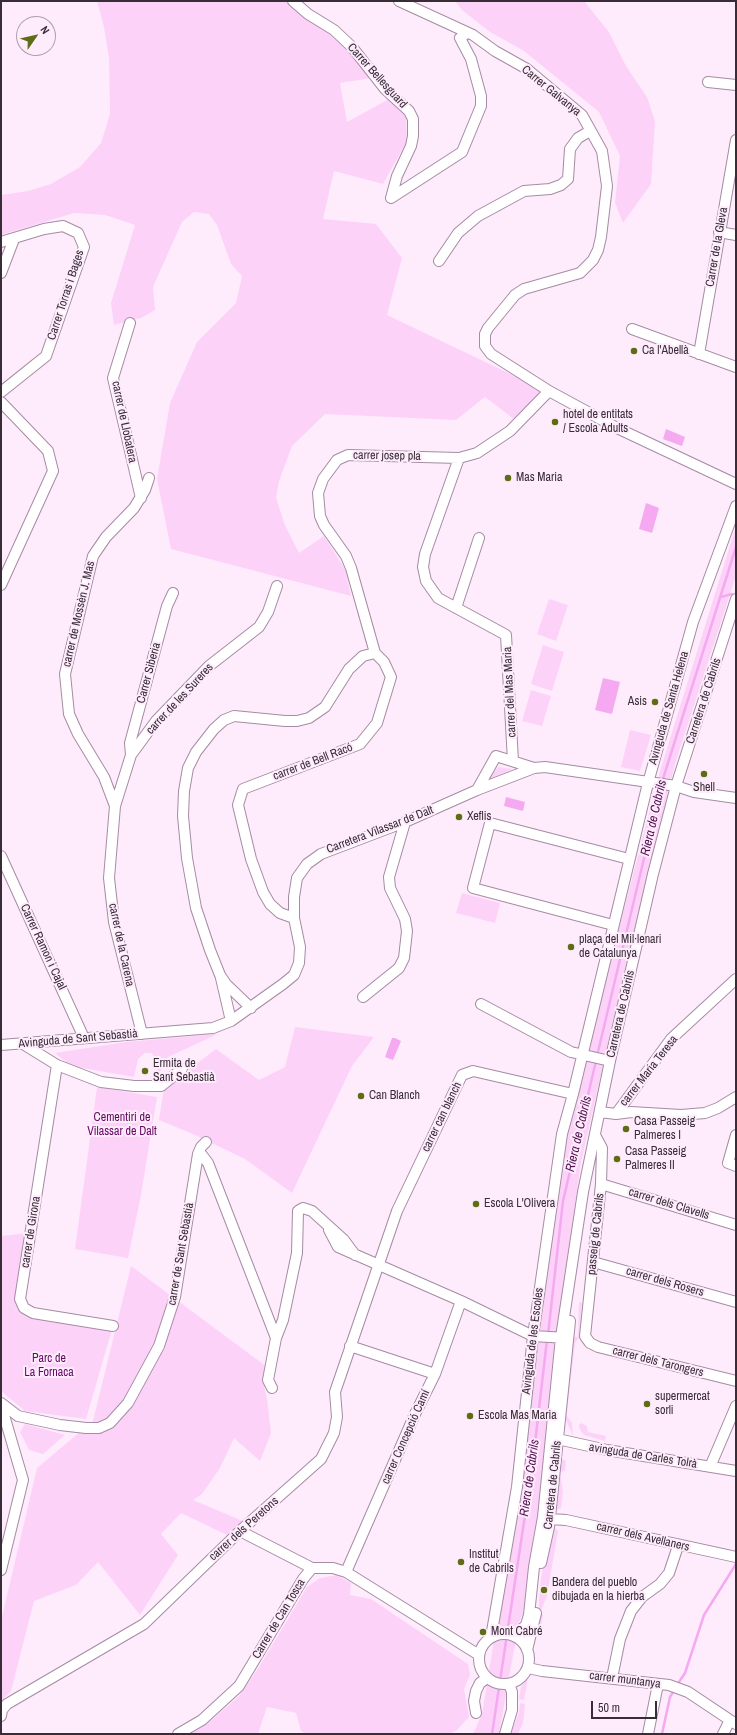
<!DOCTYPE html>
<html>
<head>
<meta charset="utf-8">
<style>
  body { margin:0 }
  #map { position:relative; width:737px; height:1735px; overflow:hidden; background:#feecfc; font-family:"Archivo Narrow",sans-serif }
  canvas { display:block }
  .frame { position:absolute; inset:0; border:2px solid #382d37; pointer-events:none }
  .north { position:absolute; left:16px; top:16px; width:40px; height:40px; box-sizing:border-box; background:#feecfc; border:1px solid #afa0ad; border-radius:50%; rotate:56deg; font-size:11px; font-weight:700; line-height:16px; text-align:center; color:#382d37 }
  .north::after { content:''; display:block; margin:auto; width:14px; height:18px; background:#5e6c16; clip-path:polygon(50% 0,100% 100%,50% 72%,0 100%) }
  .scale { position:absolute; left:591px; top:1701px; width:66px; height:18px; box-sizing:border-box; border:2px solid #382d37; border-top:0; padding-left:5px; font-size:12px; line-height:14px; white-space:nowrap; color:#382d37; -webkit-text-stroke:3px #feecfc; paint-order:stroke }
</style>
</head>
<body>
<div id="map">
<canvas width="737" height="1735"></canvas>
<div class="frame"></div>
<div class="north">N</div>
<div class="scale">50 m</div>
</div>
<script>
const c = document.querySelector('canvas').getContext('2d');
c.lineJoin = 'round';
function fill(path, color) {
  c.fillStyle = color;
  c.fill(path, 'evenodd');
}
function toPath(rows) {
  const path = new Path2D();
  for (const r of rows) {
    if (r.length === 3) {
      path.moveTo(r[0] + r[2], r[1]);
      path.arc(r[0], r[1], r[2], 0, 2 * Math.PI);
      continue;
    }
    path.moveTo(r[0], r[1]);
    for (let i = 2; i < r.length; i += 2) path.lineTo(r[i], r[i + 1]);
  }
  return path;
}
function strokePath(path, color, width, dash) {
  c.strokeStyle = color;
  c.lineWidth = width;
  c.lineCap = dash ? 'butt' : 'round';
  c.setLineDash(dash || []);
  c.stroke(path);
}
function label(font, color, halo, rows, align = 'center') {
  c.font = font + ' "Archivo Narrow",sans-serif';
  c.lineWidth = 4;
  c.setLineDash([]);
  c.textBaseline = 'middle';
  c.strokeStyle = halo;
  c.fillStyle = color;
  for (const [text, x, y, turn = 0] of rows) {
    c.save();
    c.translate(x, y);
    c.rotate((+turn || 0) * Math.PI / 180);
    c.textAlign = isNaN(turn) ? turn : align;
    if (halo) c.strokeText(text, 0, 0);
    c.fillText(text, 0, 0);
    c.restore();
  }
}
const green = toPath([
  [97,1,286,1,306,19,331,34,348,49,372,78,340,83,347,122,389,99,406,117,407,141,383,184,334,171,323,219,376,224,402,258,387,315,544,390,515,420,485,397,456,420,325,414,292,446,279,481,276,498,285,525,299,553,324,536,345,569,351,596,171,549,157,479,170,403,197,342,236,303,242,276,231,264,217,225,209,214,194,212,182,222,153,287,155,310,141,318,114,325,111,303,135,225,105,215,74,213,1,235,1,195,28,191,51,184,80,167,101,143,110,114,109,58,104,27],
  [455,1,584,1,609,32,626,66,647,97,655,121,651,184,623,223,615,203,620,156,599,112,524,51,490,32,462,10],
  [736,526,736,576,675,764,634,931,581,1162,560,1309,542,1496,523,1614,519,1622,499,1734,473,1734,482,1714,519,1487,566,1132,660,771],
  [549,599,568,605,556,641,537,634],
  [543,645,564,652,552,691,531,684],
  [531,690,551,696,542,726,522,721],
  [630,730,651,735,640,771,621,767],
  [498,767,513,769,488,780],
  [462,893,500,903,495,923,456,913],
  [295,1027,374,1037,352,1066,292,1193,245,1159,195,1135,159,1120,164,1088,216,1049,259,1080,285,1067],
  [218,1034,168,1057,156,1079,154,1078,159,1063,155,1063,152,1053,145,1053,138,1059,134,1077,71,1066,55,1053,126,1042],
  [97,1087,157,1097,141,1195,128,1258,75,1249],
  [28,1233,23,1313,27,1316,113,1326,86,1419,25,1411,1,1391,1,1236],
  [131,1266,267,1367,263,1382,267,1399,271,1433,260,1461,234,1438,220,1468,202,1494,193,1500,243,1521,227,1535,181,1513,161,1534,178,1555,140,1615,98,1562,76,1585,34,1601,11,1691,1,1701,1,1621,37,1468,93,1421],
  [579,1302,582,1303,579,1335,590,1348,584,1346,578,1338,575,1344,567,1411,567,1416,572,1423,573,1436,564,1416,571,1336,578,1337],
  [581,1423,587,1426,588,1432,606,1436,605,1441,584,1435,580,1430,579,1425],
  [25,1424,65,1435,43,1454,29,1450,20,1432],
  [560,1458,566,1461,565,1471,560,1472,563,1492,561,1508,556,1510,553,1509],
  [552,1527,555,1528,558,1531,547,1596,540,1613,543,1615,541,1627,537,1625,541,1578,550,1530],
  [337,1575,351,1583,350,1595,371,1599,468,1664,470,1675,464,1689,469,1717,456,1731,448,1734,306,1734,301,1731,296,1713,267,1707,258,1734,191,1734,213,1719,239,1696,259,1667,307,1587,320,1578],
  [528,1678,524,1700,519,1699,521,1687],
  [520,1703,525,1704,523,1723,518,1734,511,1734,519,1712]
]);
const water = toPath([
  [666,429,685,437,682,446,663,439],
  [646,503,659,508,652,533,639,529],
  [603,678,620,682,612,714,595,710],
  [506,797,525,802,523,811,504,806],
  [392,1038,395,1038,401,1041,393,1060,385,1057]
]);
const stream = toPath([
  [721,597,732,594],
  [662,782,736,547],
  [597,1056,661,787],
  [548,1335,563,1201,596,1061],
  [677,1685,685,1673,704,1615,736,1564],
  [492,1734,532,1469,547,1340],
  [662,1734,670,1697,675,1689]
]);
const minor = toPath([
  [293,1,308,14,334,30,352,47,385,89,409,111,413,119,413,136,411,146,397,176,391,198,462,152,481,106,481,96,471,59,460,38,467,33],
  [399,1,473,35,495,51,527,69,582,115,602,151,607,186,601,237,598,250,593,260,580,273,524,289,515,295,488,328,485,334,485,346,491,354,549,391,617,428,736,484],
  [708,82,736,85],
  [719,232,736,235],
  [1,242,44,229,63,226,78,233,84,247,46,356,1,392],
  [439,261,458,233,478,216,524,191,550,189,561,185,568,179,570,149,578,138,590,131],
  [1,273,14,239],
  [130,323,113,378,141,498],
  [632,329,736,367],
  [699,354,736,140],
  [1,402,48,451,53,471,1,585],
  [459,458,425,554,423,567,426,581,438,598,506,635,513,761],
  [456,608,479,538],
  [131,755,130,743,167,606,173,593],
  [477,790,496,756,534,768],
  [115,806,104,777,78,734,69,714,65,674,93,556,106,537,134,508,145,490,149,478],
  [1,856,84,1038],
  [294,918,280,913,270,904,263,892,251,859,238,805,243,789,360,744,377,723,391,677,384,662,375,653,351,568,346,556,324,525,320,516,318,493,323,479,337,460,348,455,459,458,477,453,510,431,549,391],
  [613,925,473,888,490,823,629,859],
  [221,978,231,1021],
  [363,997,399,968,404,958,407,931,405,919,390,888,389,877,405,822],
  [481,1004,571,1052,610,1061],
  [251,1008,226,984,220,975,210,950,196,908,187,858,183,816,184,791,188,768,196,752,214,729,224,720,234,716,285,721,297,721,309,718,325,707,349,669,363,656,375,653],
  [142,1034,114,922,109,878,115,806,131,755,156,721,209,666,259,627,268,612,277,586],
  [23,1044,57,1065,101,1082,134,1086,161,1086,182,1069],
  [1,1045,213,1028,231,1021,283,984,294,975,299,963,300,947,294,918,294,897,297,878,307,864,321,854,405,822,477,790,534,768,545,767,676,786,694,792,736,798],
  [57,1065,20,1299,24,1308,33,1313,113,1326],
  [600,1112,616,1114,631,1112,681,1115,705,1113,718,1108,736,1097],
  [616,1114,671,1039,736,979],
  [595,1135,602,1148,601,1184,585,1336,590,1343,598,1347,736,1381],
  [736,1135,728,1163,736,1166],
  [198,1154,201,1147,206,1142],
  [601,1184,736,1225],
  [329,1230,338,1247,461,1301,533,1336,567,1338],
  [593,1262,736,1302],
  [350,1346,435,1374],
  [272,1388,268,1380,276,1338],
  [1,1403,18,1416,60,1425,86,1428,99,1428,110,1423,128,1403,159,1346,175,1297,198,1154,202,1155,208,1163,276,1338,283,1320,297,1253,298,1211,303,1208,312,1211,344,1240,355,1255],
  [1,1405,23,1480,1,1570],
  [553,1438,607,1450,736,1471],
  [710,1467,736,1406],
  [550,1519,566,1520,736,1557],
  [240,1531,312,1568],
  [541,1563,549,1527,570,1321],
  [346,1572,415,1414,435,1374,461,1301],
  [504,1659,25],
  [515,1636,526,1625,529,1615,534,1567,543,1517,561,1337,583,1192,610,1061,653,874,676,786,736,599],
  [491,1637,517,1487,533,1336,562,1134,573,1094,648,783,693,622,736,506],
  [527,1650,536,1613],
  [528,1668,542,1671,669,1685,688,1692,736,1724],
  [612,1678,620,1639,631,1611,642,1597,660,1584,669,1573,678,1546],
  [476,1713,474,1701,476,1691,480,1683,487,1678],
  [1,1716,2,1710,7,1704,144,1624,240,1531,321,1459,334,1433,337,1417,335,1392,397,1211,462,1075,473,1071,573,1094],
  [178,1734,202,1720,239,1686,303,1579,312,1568,333,1568,346,1572,479,1655],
  [505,1734,512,1710,512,1692,509,1684],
  [648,1734,658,1684],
  [723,1734,730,1720]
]);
const markers = [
  [634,351,4,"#5e6c16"],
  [555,422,4,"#5e6c16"],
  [508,478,4,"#5e6c16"],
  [655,702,4,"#5e6c16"],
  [704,774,4,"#5e6c16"],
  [459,817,4,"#5e6c16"],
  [571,947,4,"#5e6c16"],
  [145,1071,4,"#5e6c16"],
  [361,1096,4,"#5e6c16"],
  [626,1129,4,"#5e6c16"],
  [617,1159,4,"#5e6c16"],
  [476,1204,4,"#5e6c16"],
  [647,1404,4,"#5e6c16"],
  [470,1416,4,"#5e6c16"],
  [461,1562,4,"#5e6c16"],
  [544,1590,4,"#5e6c16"],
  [483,1632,4,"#5e6c16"]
];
const streetNames = [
  ["Carrer Bellesguard",377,76,48],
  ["Carrer Galvanya",551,91,39],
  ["Carrer de la Gleva",717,247,-80],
  ["Carrer Torras i Bages",66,295,-72],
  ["carrer de Llobatera",124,422,78],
  ["carrer josep pla",387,456,1],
  ["carrer de Mossèn J. Mas",79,614,-77],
  ["Carrer Siberia",149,673,-75],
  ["carrer del Mas Maria",510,692,-93],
  ["carrer de les Sureres",180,699,-47],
  ["Carretera de Cabrils",704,701,-72],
  ["Avinguda de Santa Helena",669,708,-74],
  ["carrer de Bell Racó",313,762,-21],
  ["Carretera Vilassar de Dalt",380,830,-21],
  ["carrer de la Carena",121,945,78],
  ["Carrer Ramon i Cajal",43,947,65],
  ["Carretera de Cabrils",621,1014,-77],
  ["Avinguda de Sant Sebastià",78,1039,-5],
  ["carrer Maria Teresa",649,1071,-52],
  ["carrer can blanch",442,1117,-64],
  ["carrer dels Clavells",669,1204,17],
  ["carrer de Girona",31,1232,-81],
  ["passeig de Cabrils",596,1234,-84],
  ["carrer de Sant Sebastià",181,1254,-80],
  ["carrer dels Rosers",665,1282,16],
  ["Avinguda de les Escoles",533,1341,-83],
  ["carrer dels Tarongers",658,1362,14],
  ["carrer Concepció Camí",406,1437,-66],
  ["avinguda de Carles Tolrà",643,1456,9],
  ["Carretera de Cabrils",553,1485,-84],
  ["carrer dels Peretons",244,1529,-42],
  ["carrer dels Avellaners",643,1537,13],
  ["Carrer de Can Tosca",279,1619,-59],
  ["carrer muntanya",625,1680,7]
];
const poiNames = [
  ["Ca l'Abellà",642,351],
  ["hotel de entitats",563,415],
  ["/ Escola Adults",563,429],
  ["Mas Maria",516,478],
  ["Asis",647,702,"right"],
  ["Shell",704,788,"center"],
  ["Xeflis",467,817],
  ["plaça del Mil·lenari",579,940],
  ["de Catalunya",579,954],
  ["Ermita de",153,1064],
  ["Sant Sebastià",153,1078],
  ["Can Blanch",369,1096],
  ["Casa Passeig",634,1122],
  ["Palmeres I",634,1136],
  ["Casa Passeig",625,1152],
  ["Palmeres II",625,1166],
  ["Escola L'Olivera",484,1204],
  ["supermercat",655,1397],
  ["sorli",655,1411],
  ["Escola Mas Maria",478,1416],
  ["Institut",469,1555],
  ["de Cabrils",469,1569],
  ["Bandera del pueblo",552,1583],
  ["dibujada en la hierba",552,1597],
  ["Mont Cabré",491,1632]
];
const parkNames = [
  ["Cementiri de",122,1118],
  ["Vilassar de Dalt",122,1132],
  ["Parc de",49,1359],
  ["La Fornaca",49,1373]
];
const waterNames = [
  ["Riera de Cabrils",654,818,-77],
  ["Riera de Cabrils",579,1134,-77],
  ["Riera de Cabrils",530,1478,-82]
];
fill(green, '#fdd2f9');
fill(water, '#f4a9f0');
strokePath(stream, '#f4a9f0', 2.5);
strokePath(minor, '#a58ba3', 12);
strokePath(minor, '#fff', 10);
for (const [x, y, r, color] of markers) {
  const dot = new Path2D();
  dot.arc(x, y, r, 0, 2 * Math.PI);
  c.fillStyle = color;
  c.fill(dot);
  strokePath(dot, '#feecfc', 1.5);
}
label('12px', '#382d37', '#feecfc', streetNames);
label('12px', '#382d37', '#feecfc', poiNames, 'left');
label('12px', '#630662', '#feecfc', parkNames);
label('italic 13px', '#541253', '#feecfc', waterNames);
</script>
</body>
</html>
